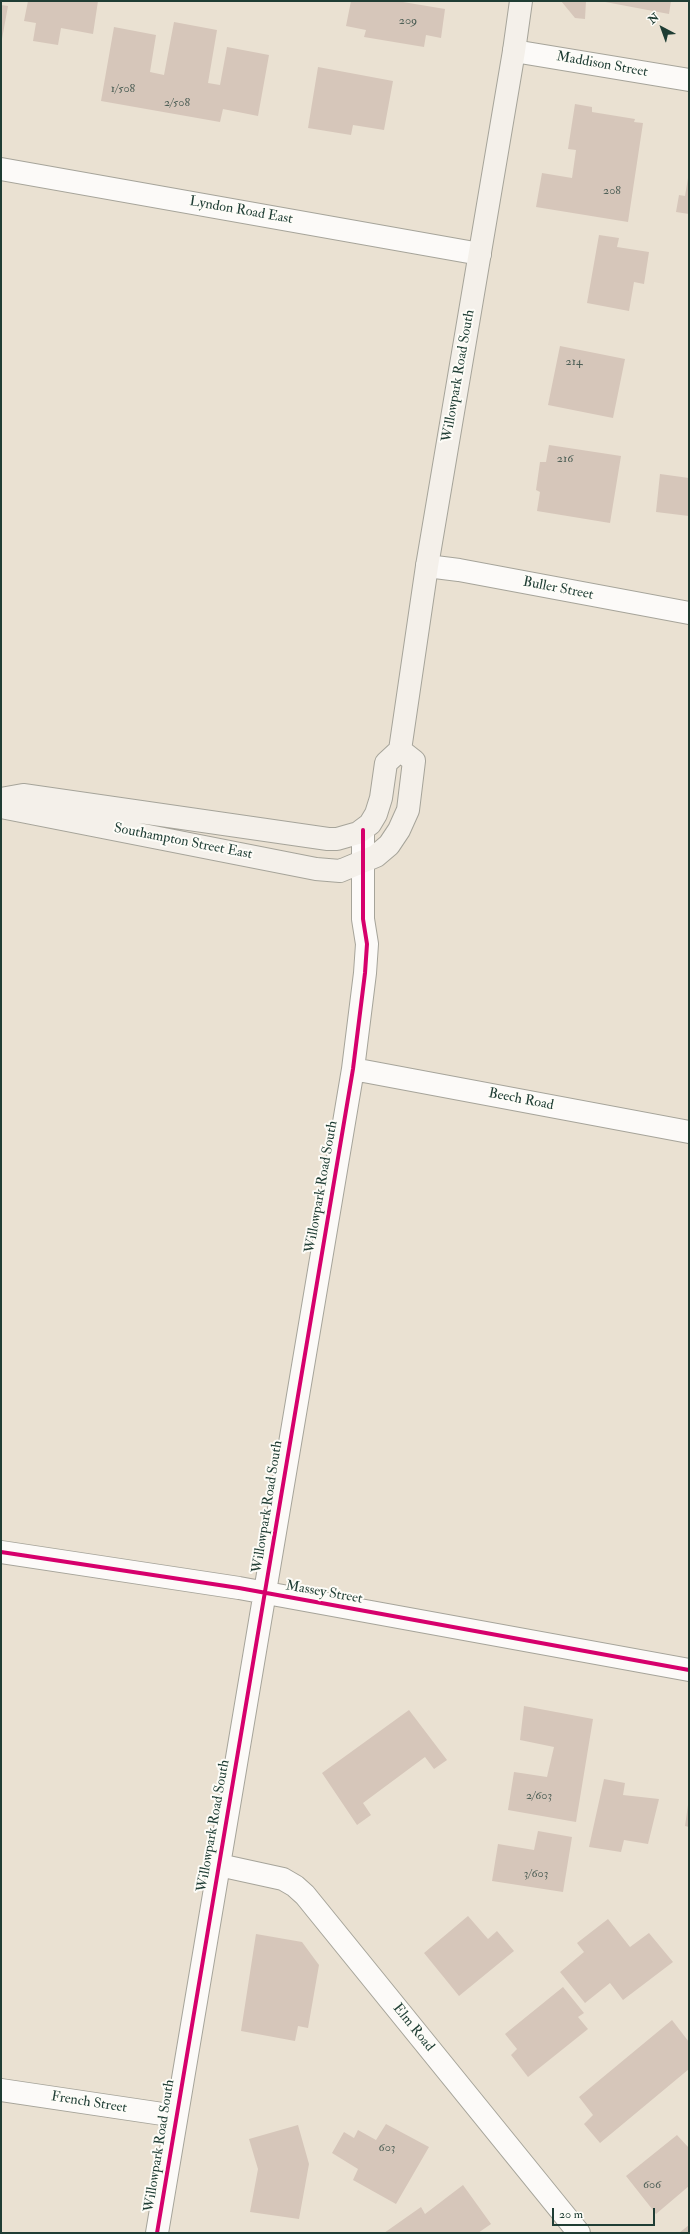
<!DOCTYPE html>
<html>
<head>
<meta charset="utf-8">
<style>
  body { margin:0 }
  #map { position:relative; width:690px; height:2234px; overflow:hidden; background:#eae1d2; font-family:"IM FELL Double Pica",serif }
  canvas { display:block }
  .frame { position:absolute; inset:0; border:2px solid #1f3d34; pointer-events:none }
  .north { position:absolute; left:642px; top:8px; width:40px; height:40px; -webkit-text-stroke:3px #fdfcf7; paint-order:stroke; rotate:319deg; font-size:11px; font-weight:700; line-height:16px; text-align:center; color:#1f3d34 }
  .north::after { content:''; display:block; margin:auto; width:14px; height:18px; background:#1f3d34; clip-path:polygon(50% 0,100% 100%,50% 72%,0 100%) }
  .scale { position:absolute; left:552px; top:2208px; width:103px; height:18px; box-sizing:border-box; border:2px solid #1f3d34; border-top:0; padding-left:5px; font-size:12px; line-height:14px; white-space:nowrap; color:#1f3d34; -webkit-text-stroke:3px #fdfcf7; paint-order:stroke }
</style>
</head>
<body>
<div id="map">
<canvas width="690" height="2234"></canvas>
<div class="frame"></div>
<div class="north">N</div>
<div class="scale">20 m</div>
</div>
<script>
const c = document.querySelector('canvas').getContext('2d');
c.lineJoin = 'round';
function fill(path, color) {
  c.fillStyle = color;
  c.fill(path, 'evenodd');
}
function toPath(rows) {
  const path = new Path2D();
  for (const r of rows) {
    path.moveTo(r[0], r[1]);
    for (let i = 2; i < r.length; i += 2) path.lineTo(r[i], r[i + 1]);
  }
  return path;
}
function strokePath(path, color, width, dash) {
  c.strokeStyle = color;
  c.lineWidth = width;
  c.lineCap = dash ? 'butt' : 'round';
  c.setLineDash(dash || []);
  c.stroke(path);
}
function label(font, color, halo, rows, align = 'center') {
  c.font = font + ' "IM FELL Double Pica",serif';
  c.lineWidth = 4;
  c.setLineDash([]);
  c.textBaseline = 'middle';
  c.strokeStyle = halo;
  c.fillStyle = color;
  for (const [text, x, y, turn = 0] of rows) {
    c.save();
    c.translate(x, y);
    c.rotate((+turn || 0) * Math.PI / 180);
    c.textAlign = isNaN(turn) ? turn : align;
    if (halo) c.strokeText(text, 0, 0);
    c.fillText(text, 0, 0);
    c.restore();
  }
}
const building = toPath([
  [28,1,98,1,93,34,61,28,58,45,33,41,36,23,24,21],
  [351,1,397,1,445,9,441,38,426,35,424,47,364,37,366,30,346,26],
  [561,1,586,1,585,19,575,18],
  [600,1,671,1,669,14],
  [1,5,8,6,2,39,1,39],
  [174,22,217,30,208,83,220,85,227,47,269,55,258,116,223,109,220,122,101,101,114,27,156,35,150,72,164,75],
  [318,67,393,81,384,130,353,125,351,135,308,128],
  [575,104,592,107,592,112,635,119,634,122,643,123,628,222,536,207,542,173,572,178,576,150,568,149],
  [688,178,689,214,676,212,679,195,685,196],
  [599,235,619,238,617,247,649,252,644,284,634,282,629,311,587,303],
  [560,346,625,359,613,418,548,405],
  [549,445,621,456,610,523,537,511,540,492,536,490,540,462,546,462],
  [660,474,689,478,689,516,656,512],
  [524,1706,593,1719,576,1822,508,1810,514,1772,547,1777,554,1747,520,1740],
  [409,1710,447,1760,434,1769,425,1757,363,1803,371,1815,357,1825,322,1773],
  [604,1779,625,1783,623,1795,659,1799,648,1844,624,1840,621,1852,589,1847],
  [688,1805,689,1805,689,1827,685,1826],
  [538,1831,572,1837,563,1892,492,1881,498,1844,534,1850],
  [468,1916,488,1939,497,1931,514,1951,459,1996,424,1953],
  [608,1919,630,1947,649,1933,673,1962,623,2000,610,1983,585,2003,560,1972,584,1952,577,1943],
  [256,1934,302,1942,319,1965,308,2028,298,2026,295,2041,241,2031],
  [563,1987,584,2013,578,2017,588,2029,528,2077,511,2055,517,2049,505,2034],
  [672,2020,689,2042,689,2069,600,2143,584,2124,593,2115,579,2097],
  [386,2124,429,2147,396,2204,353,2180,358,2169,332,2153,344,2132,354,2138,358,2130,376,2140],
  [298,2125,309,2164,299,2219,250,2212,258,2169,249,2139],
  [677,2135,689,2148,689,2186,656,2214,626,2176],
  [463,2185,491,2224,478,2233,384,2233,421,2207,425,2214],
  [689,2225,689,2233,679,2233]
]);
const minor = toPath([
  [514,51,689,80],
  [1,169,480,254],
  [427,566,459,570,689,613],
  [353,1069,689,1132],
  [1,1552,239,1588,689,1670],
  [219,1865,283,1879,295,1886,305,1895,579,2233],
  [1,2090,176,2116],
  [157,2233,353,1069,365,973,367,944,363,919,363,830]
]);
const secondary = toPath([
  [1,799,23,795,328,839,337,839,358,833,370,824,376,814,381,798,386,763,400,750,427,566,514,51,521,1],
  [1,807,316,869,340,871,376,856,389,845,399,830,408,810,414,761,400,750]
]);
const cycleway = toPath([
  [1,1552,239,1588,689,1670],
  [157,2233,353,1069,365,973,367,944,363,919,363,830]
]);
const numberNames = [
  ["209",408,21],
  ["1/508",123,89],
  ["2/508",177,103],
  ["208",612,191],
  ["214",574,362],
  ["216",565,459],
  ["2/603",539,1796],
  ["3/603",536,1874],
  ["603",387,2148],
  ["606",652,2185]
];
const streetNames = [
  ["Maddison Street",602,65,10],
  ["Lyndon Road East",241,211,10],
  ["Willowpark Road South",459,376,-80],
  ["Buller Street",558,589,11],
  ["Southampton Street East",183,842,11],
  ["Beech Road",521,1100,11],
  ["Willowpark Road South",322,1187,-80],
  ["Willowpark Road South",268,1507,-81],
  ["Massey Street",324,1593,10],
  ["Willowpark Road South",214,1826,-80],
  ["Elm Road",413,2028,51],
  ["French Street",89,2103,9],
  ["Willowpark Road South",160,2146,-81]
];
fill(building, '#d6c6ba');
strokePath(minor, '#a6a49a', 24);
strokePath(secondary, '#a6a49a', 24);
strokePath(minor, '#fcfaf8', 22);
strokePath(secondary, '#f4f0ea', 22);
strokePath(cycleway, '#d6006c', 4);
label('12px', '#4d5f56', null, numberNames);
label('14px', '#1f3d34', '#fdfcf7', streetNames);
</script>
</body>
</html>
